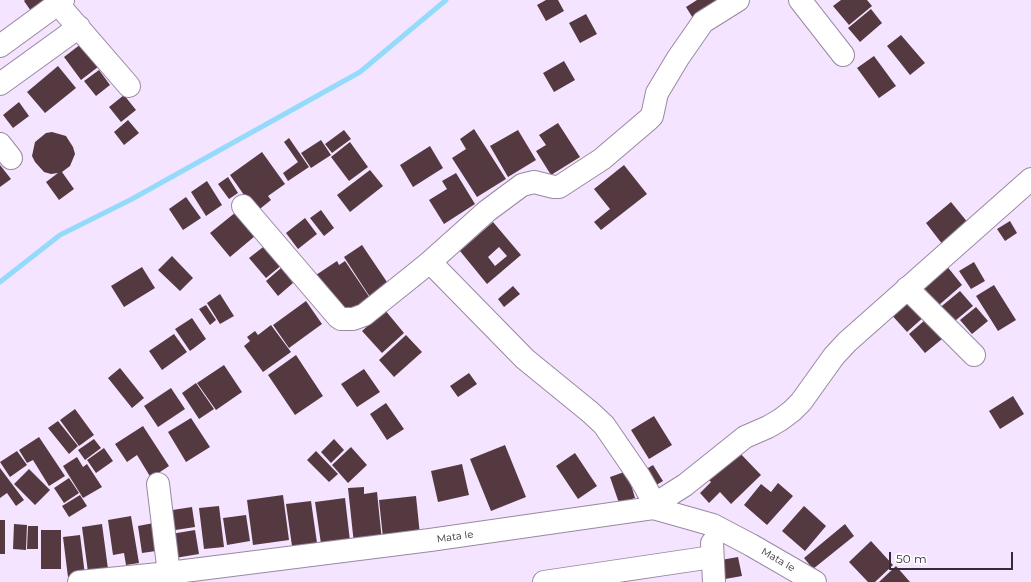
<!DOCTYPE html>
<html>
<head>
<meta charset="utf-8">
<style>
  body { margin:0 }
  #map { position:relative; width:1031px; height:582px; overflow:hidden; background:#f5e4ff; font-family:Montserrat,sans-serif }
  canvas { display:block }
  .scale { position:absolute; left:889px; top:552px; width:124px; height:18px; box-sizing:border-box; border:2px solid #332c37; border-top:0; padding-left:5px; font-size:12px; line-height:14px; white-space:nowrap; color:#332c37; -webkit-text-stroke:3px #fff; paint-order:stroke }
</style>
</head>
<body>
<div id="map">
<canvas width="1031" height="582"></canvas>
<div class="scale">50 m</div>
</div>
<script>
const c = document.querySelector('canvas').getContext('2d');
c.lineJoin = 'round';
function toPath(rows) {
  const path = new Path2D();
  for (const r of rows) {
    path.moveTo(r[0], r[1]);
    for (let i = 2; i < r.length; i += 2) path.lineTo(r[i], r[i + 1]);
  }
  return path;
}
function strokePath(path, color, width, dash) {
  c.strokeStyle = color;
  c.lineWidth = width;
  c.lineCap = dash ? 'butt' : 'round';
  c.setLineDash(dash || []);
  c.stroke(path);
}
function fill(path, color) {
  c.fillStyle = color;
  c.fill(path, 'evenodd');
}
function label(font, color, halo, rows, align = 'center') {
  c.font = font + ' Montserrat,sans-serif';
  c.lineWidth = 4;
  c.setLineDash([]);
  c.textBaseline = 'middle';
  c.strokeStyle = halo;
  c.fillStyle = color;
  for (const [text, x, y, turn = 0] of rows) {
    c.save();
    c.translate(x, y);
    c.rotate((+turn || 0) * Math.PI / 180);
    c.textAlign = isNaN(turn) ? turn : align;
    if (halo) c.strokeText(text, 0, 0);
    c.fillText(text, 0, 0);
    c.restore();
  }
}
const stream = toPath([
  [0,282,60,235,132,199,360,72,446,0]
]);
const building = toPath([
  [25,0,47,0,31,11,24,1],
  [546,0,558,0,564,11,546,21,537,5],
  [697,0,718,0,696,23,686,7],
  [841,0,867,0,872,6,849,25,833,6],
  [871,9,882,23,860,42,848,28],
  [586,14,597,34,580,43,569,23],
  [901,35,925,63,910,75,887,46],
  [81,44,98,67,81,80,64,57],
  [874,56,896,86,879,98,857,68],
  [564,61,575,80,554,92,543,73],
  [58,66,76,88,45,113,27,92],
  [99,70,110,85,96,96,84,81],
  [124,95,136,110,121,122,109,107],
  [19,102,29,116,13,128,3,115],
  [128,120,139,133,124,145,114,132],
  [558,123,580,157,551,175,536,151,546,145,539,135],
  [474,129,506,179,477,197,452,158,466,149,460,139],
  [344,130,351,139,332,153,325,144],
  [518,130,536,160,508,177,490,146],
  [52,132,66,136,73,147,75,154,70,166,62,172,74,189,59,200,46,182,58,173,51,174,44,172,35,162,32,156,35,142,46,133],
  [289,138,309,167,288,181,283,173,298,162,284,142],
  [321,140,331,155,311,168,301,153],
  [350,142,368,167,349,181,331,157],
  [430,146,443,168,413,187,400,165],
  [262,152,285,184,268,196,271,200,256,212,230,175],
  [0,165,11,179,0,187],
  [624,165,647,194,601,230,594,222,610,209,594,189],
  [370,170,383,186,350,212,337,195],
  [456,173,475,204,444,224,429,200,447,189,442,181],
  [228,177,238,193,229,199,218,184],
  [207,181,222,205,206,216,191,192],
  [186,197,201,218,183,230,169,209],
  [951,202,969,224,943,245,926,223],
  [321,210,334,228,324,236,310,218],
  [236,212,255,236,230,257,210,233],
  [305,218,317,234,298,249,286,233],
  [1010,221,1017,233,1005,241,997,229],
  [493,222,521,255,487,284,460,251],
  [499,247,507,256,495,266,488,257],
  [267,244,283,264,266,278,249,258],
  [362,245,389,285,370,297,344,257],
  [172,256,193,278,180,291,158,270],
  [337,261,339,265,345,261,370,298,340,318,313,277],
  [974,262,985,281,971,289,959,271],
  [946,265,962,285,939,305,922,286],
  [142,267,155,288,124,307,111,286],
  [281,268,293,283,278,296,266,281],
  [994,285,1016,320,998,331,976,296],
  [513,286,520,294,504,307,498,299],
  [960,291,973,306,950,325,937,310],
  [220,294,234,316,220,324,207,303],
  [909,296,926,315,907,332,890,313],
  [306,301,322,324,289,348,273,325],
  [206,305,216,320,210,325,199,309],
  [976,307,988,321,972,334,960,320],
  [385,310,404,333,382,353,362,331],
  [192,318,206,339,190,351,175,329],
  [925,320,942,339,925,353,909,334],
  [271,325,291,352,263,372,244,346,250,341,247,337,255,331,258,335],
  [174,334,187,352,162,370,149,351],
  [406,335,422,352,394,377,379,360],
  [296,355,323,396,295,415,268,375],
  [224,365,242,392,216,410,197,383],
  [120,368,144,398,132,408,108,378],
  [364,369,380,392,357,407,341,384],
  [469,373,477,384,458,397,450,386],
  [196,383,214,409,199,419,182,393],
  [171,388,185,409,158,427,144,406],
  [1013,396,1024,414,1000,429,989,411],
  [386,403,404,429,387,440,370,414],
  [75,409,94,435,79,446,60,420],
  [654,416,672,445,649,459,631,430],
  [191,418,210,447,186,462,168,432],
  [58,421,78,446,69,454,48,428],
  [143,426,169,466,151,478,137,455,127,462,115,444],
  [39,437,65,476,49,486,33,460,27,463,19,450],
  [94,439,101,448,85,460,78,450],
  [334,439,344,450,331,463,321,452],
  [505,445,526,497,491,511,470,459],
  [351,447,367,465,348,483,332,465],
  [104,448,113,461,96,473,87,460],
  [736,449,761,475,731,504,720,492,709,503,700,493,711,482,706,477],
  [17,451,27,465,10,477,0,462],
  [316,451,338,474,329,482,307,460],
  [575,453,597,486,578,499,556,466],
  [77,457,83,467,87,464,102,487,83,498,63,466],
  [462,464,469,495,438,502,431,471],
  [653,465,663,481,653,487,643,471],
  [0,468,24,500,16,506,7,493,0,498],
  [29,469,50,490,35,505,14,484],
  [627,471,635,498,619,503,610,477],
  [69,478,79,493,64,503,54,488],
  [778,483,793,496,767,525,744,505,761,484,771,492],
  [364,487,364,494,377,492,382,541,354,544,348,488],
  [80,495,87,506,69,517,62,506],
  [283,495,289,540,253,545,247,500],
  [416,496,420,535,383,538,379,500],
  [345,498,350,541,321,544,315,502],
  [311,501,317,543,292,546,286,504],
  [219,506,224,547,204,549,199,508],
  [804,506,826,526,805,551,782,531],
  [192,507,195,527,169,531,166,511],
  [246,515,250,541,227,545,223,518],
  [131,516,139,563,126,565,124,553,113,555,108,520],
  [0,520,5,520,5,554,0,554],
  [159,522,163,550,142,553,138,526],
  [14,524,27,525,26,550,13,549],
  [102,524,108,569,88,572,82,527],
  [845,524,854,536,813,569,804,558],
  [28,526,38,526,38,549,27,549],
  [41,530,61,530,61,569,41,569],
  [195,530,199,554,175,558,171,534],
  [80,535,85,575,68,577,63,537],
  [871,541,893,565,875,582,868,582,849,562],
  [738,557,742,576,725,579,721,560],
  [896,566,910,582,879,582]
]);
const minor = toPath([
  [800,0,843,55],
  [58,4,129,86],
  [0,46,63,0],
  [0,84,79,27],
  [0,144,11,158],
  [243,206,338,317,341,319,353,319,364,315,430,262,487,211,522,185,534,182,554,187,559,187,602,159,649,119,652,116,657,93,678,58,703,22,738,0],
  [430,262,525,359,590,412,604,425,639,476,655,504,653,508],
  [907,288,974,355],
  [158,484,170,582],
  [655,504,685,485,745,437,768,427,780,420,792,411,801,402,834,356,847,342,1031,179],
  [712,543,714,582],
  [79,582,169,573,430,540,653,508,713,525,751,545,815,582],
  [544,582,712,557]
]);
const streetNames = [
  ["Mata Ie",455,537,-8],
  ["Mata Ie",778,560,30]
];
strokePath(stream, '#94dbfb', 5);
fill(building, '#543941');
strokePath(minor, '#9889a1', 24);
strokePath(minor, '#fff', 22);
label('10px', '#332c37', '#fff', streetNames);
</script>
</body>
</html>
